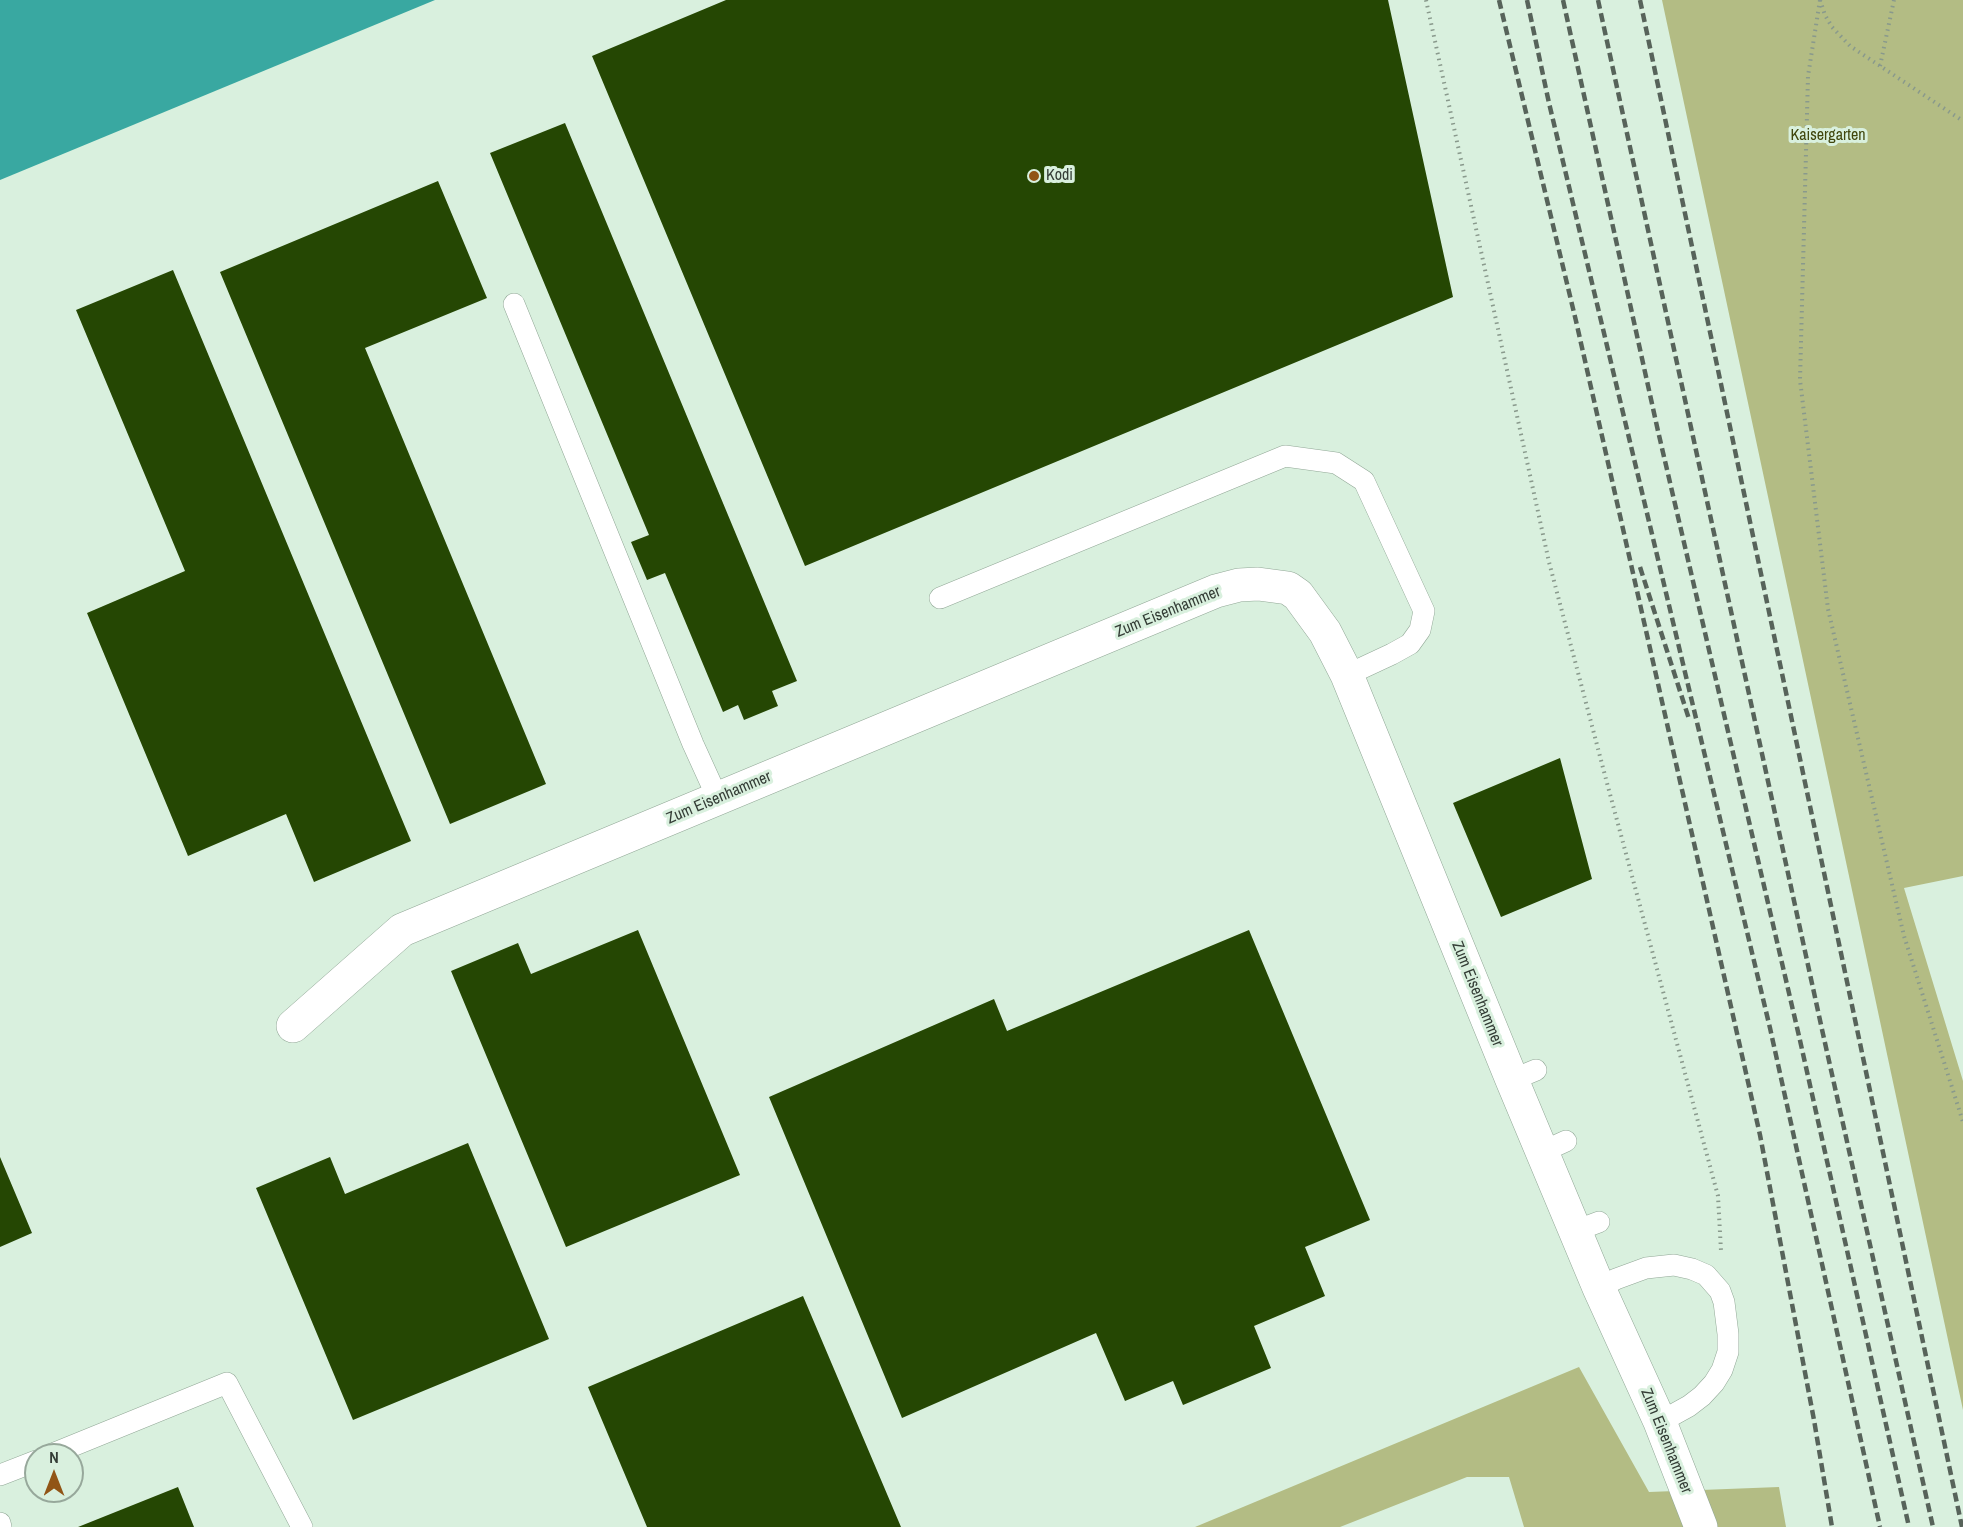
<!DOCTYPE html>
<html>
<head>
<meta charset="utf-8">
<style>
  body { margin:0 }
  #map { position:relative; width:1963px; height:1527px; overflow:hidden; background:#d9f0de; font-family:"Archivo Narrow",sans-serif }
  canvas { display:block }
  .north { position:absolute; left:24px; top:1443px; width:60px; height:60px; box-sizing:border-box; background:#d9f0de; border:2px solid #97a89b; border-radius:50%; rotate:0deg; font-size:16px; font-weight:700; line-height:24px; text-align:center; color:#343d36 }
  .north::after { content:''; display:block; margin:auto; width:21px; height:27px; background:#915516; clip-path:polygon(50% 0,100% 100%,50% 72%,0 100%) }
</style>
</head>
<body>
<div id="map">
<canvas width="1963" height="1527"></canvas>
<div class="north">N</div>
</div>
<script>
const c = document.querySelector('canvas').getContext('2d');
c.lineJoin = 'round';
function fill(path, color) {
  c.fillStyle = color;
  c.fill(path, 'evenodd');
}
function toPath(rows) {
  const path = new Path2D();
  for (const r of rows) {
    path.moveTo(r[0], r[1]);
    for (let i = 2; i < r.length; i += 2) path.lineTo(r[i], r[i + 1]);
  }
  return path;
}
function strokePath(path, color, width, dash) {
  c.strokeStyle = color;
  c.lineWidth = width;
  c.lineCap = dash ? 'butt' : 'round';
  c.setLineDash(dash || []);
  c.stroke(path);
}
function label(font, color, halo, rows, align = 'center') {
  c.font = font + ' "Archivo Narrow",sans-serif';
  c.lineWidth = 6;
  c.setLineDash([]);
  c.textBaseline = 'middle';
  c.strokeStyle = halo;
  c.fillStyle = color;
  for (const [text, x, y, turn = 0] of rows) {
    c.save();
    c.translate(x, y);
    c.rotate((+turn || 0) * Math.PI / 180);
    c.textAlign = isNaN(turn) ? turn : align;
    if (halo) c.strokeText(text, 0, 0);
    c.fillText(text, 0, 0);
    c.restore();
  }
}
const green = toPath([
  [1662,0,1963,0,1963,876,1904,888,1963,1081,1963,1410],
  [1579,1367,1649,1492,1779,1487,1786,1527,1524,1527,1509,1477,1467,1477,1340,1527,1195,1527]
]);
const water = toPath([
  [0,0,435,0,0,180]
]);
const building = toPath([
  [726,0,1388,0,1453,297,805,566,592,56],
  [565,123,797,681,772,691,778,706,744,720,738,705,723,712,665,573,647,580,631,542,649,535,490,153],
  [438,181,487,298,365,348,546,784,450,824,220,272],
  [173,270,411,841,314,882,286,814,188,856,87,613,185,571,76,310],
  [1560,758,1592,879,1501,917,1453,803],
  [638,930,740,1175,566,1247,451,971,518,943,531,974],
  [1249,930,1370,1220,1305,1247,1325,1296,1254,1326,1271,1368,1183,1405,1173,1381,1125,1401,1096,1333,902,1418,769,1097,994,999,1007,1031],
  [468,1143,549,1339,353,1420,256,1188,330,1157,345,1194],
  [0,1157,32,1233,0,1247],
  [803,1296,901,1527,647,1527,588,1387],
  [178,1487,194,1527,78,1527]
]);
const path = toPath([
  [1426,0,1549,562,1607,783,1718,1196,1721,1251],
  [1820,0,1808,76,1800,380,1828,609,1904,936,1963,1122],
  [1820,0,1825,15,1832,27,1850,46,1963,121],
  [1880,66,1894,0]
]);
const lane = toPath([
  [514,304,693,744,718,799],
  [940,598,1285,456,1336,463,1364,481,1424,611,1420,630,1410,644,1392,654,1347,675],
  [1512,1080,1536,1070],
  [1542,1152,1566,1141],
  [1575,1231,1599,1222],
  [1599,1288,1616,1279,1646,1268,1674,1265,1692,1269,1706,1275,1720,1291,1724,1302,1728,1334,1728,1352,1722,1370,1714,1383,1702,1396,1689,1406,1660,1422],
  [50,1455,227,1383,302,1527],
  [0,1475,36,1461],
  [0,1523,1,1527]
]);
const street = toPath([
  [293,1026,402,930,1216,591,1239,585,1258,584,1288,588,1298,595,1325,632,1347,675,1512,1080,1599,1288,1660,1422,1701,1527]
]);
const rail = toPath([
  [1499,0,1576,321,1760,1135,1814,1420,1832,1527],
  [1527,0,1549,103,1770,1028,1880,1527],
  [1563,0,1658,431,1799,1036,1909,1527],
  [1598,0,1823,1034,1933,1527],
  [1640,0,1962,1527],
  [1640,567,1689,719]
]);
const markers = [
  [1034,176,6,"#915516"]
];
const parkNames = [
  ["Kaisergarten",1828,136]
];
const poiNames = [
  ["Kodi",1046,176]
];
const streetNames = [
  ["Zum Eisenhammer",1168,612,-22],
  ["Zum Eisenhammer",719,798,-23],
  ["Zum Eisenhammer",1477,994,68],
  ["Zum Eisenhammer",1666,1441,68]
];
fill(green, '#b3bc84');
fill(water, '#39a8a1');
fill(building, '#254703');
strokePath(lane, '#91a796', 22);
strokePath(street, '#91a796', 34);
strokePath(path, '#89998c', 4, [1.5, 4.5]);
strokePath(lane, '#fff', 21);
strokePath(street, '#fff', 33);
strokePath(rail, '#57635a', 4.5, [9, 4.5]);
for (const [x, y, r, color] of markers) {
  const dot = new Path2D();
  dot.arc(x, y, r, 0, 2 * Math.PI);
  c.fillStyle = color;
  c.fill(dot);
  strokePath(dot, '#d9f0de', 2);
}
label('16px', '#40460d', '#d9f0de', parkNames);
label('16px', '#343d36', '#d9f0de', poiNames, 'left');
label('16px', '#343d36', '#d9f0de', streetNames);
</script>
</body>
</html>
